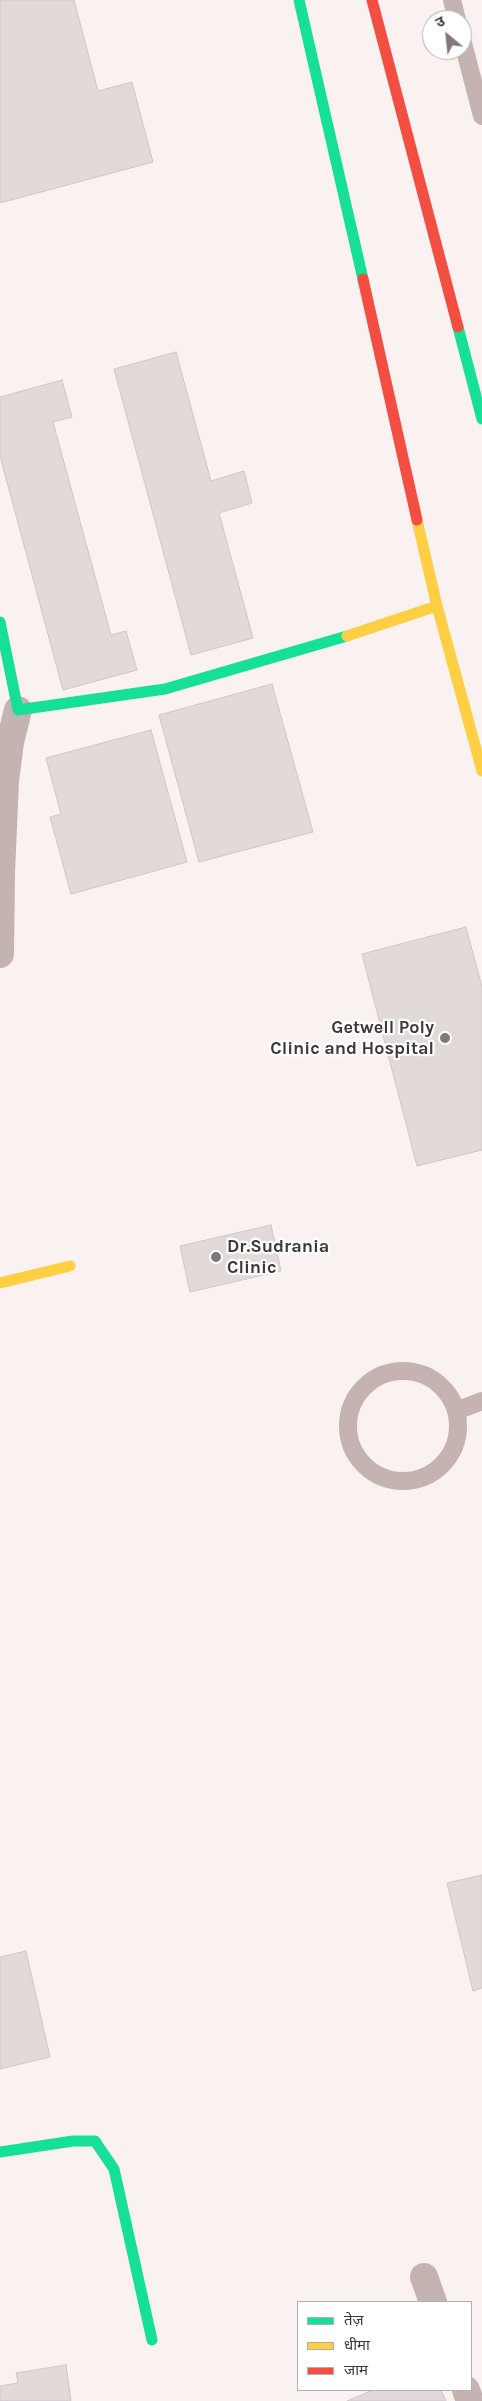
<!DOCTYPE html>
<html>
<head>
<meta charset="utf-8">
<style>
  body { margin:0 }
  #map { position:relative; width:482px; height:2401px; overflow:hidden; background:#faf2f1; font-family:Karla,"Noto Sans Devanagari",sans-serif }
  canvas { display:block }
  .legend { position:absolute; left:297px; top:2301px; width:175px; height:90px; box-sizing:border-box; background:#fff; border:1px solid #b2afaf; margin:0; padding:6px 9px; list-style:none; font-size:15px; color:#3f3837 }
  .legend li { display:flex; align-items:center; gap:10px; height:25px }
  .legend b { width:25px; border:1px solid #b2afaf }
  .north { position:absolute; left:422px; top:10px; width:50px; height:50px; box-sizing:border-box; background:#fff; border:1px solid #b2afaf; border-radius:50%; rotate:332deg; font-size:14px; font-weight:700; line-height:20px; text-align:center; color:#3f3837 }
  .north::after { content:''; display:block; margin:auto; width:18px; height:22px; background:#807978; clip-path:polygon(50% 0,100% 100%,50% 72%,0 100%) }
</style>
</head>
<body>
<div id="map">
<canvas width="482" height="2401"></canvas>
<ul class="legend">
<li><b style="height:6px;background:#16e098"></b>तेज़</li>
<li><b style="height:6px;background:#ffcf43"></b>धीमा</li>
<li><b style="height:6px;background:#f24e42"></b>जाम</li>
</ul>
<div class="north">उ</div>
</div>
<script>
const c = document.querySelector('canvas').getContext('2d');
c.lineJoin = 'round';
function fill(path, color) {
  c.fillStyle = color;
  c.fill(path, 'evenodd');
}
function toPath(rows) {
  const path = new Path2D();
  for (const r of rows) {
    if (r.length === 3) {
      path.moveTo(r[0] + r[2], r[1]);
      path.arc(r[0], r[1], r[2], 0, 2 * Math.PI);
      continue;
    }
    path.moveTo(r[0], r[1]);
    for (let i = 2; i < r.length; i += 2) path.lineTo(r[i], r[i + 1]);
  }
  return path;
}
function strokePath(path, color, width, dash) {
  c.strokeStyle = color;
  c.lineWidth = width;
  c.lineCap = dash ? 'butt' : 'round';
  c.setLineDash(dash || []);
  c.stroke(path);
}
function label(font, color, halo, rows, align = 'center') {
  c.font = font + ' Karla,sans-serif';
  c.lineWidth = 4.5;
  c.setLineDash([]);
  c.textBaseline = 'middle';
  c.strokeStyle = halo;
  c.fillStyle = color;
  for (const [text, x, y, turn = 0] of rows) {
    c.save();
    c.translate(x, y);
    c.rotate((+turn || 0) * Math.PI / 180);
    c.textAlign = isNaN(turn) ? turn : align;
    if (halo) c.strokeText(text, 0, 0);
    c.fillText(text, 0, 0);
    c.restore();
  }
}
const building = toPath([
  [0,0,74,0,98,91,132,82,153,162,0,203,0,0],
  [176,352,211,481,244,471,252,503,219,513,253,638,191,655,114,369,176,352],
  [62,380,72,417,53,422,111,635,126,631,137,670,63,690,0,456,0,397,62,380],
  [272,684,313,832,199,862,159,715,272,684],
  [151,730,187,862,71,894,50,817,61,814,46,758,151,730],
  [466,927,482,987,482,1150,417,1166,362,954,466,927],
  [271,1225,281,1271,190,1292,180,1246,271,1225],
  [482,1875,482,1988,473,1991,447,1883,482,1875],
  [26,1951,50,2057,0,2069,0,1957,26,1951],
  [66,2365,71,2401,0,2401,0,2386,18,2383,16,2373,66,2365],
  [373,2390,441,2390,446,2401,347,2401,373,2390]
]);
const lane = toPath([
  [452,0,457,20],
  [462,39,482,116],
  [403,1426,55],
  [456,1411,482,1401]
]);
const street = toPath([
  [0,954,1,873,5,781,10,742,18,710],
  [424,2277,433,2302],
  [466,2390,470,2401]
]);
const fast = toPath([
  [299,0,363,279],
  [458,327,482,419],
  [0,622,18,710,165,689,347,636],
  [0,2152,73,2141,95,2141,114,2169,152,2340]
]);
const slow = toPath([
  [417,520,437,606,482,771],
  [347,636,437,606],
  [0,1283,70,1266]
]);
const jam = toPath([
  [372,0,458,327],
  [363,279,417,520]
]);
const markers = [
  [445,1038,6,"#807978"],
  [216,1257,6,"#807978"]
];
const poiNames = [
  ["Getwell Poly",434,1028],
  ["Clinic and Hospital",434,1049],
  ["Dr.Sudrania",227,1247,"left"],
  ["Clinic",227,1268,"left"]
];
fill(building, '#e1dad9');
strokePath(building, '#cec7c6', 1);
strokePath(lane, '#c5b3b1', 18);
strokePath(street, '#c5b3b1', 28);
strokePath(fast, '#16e098', 11);
strokePath(slow, '#ffcf43', 11);
strokePath(jam, '#f24e42', 11);
for (const [x, y, r, color] of markers) {
  const dot = new Path2D();
  dot.arc(x, y, r, 0, 2 * Math.PI);
  c.fillStyle = color;
  c.fill(dot);
  strokePath(dot, '#fff', 2);
}
label('bold 18px', '#3f3837', '#fff', poiNames, 'right');
</script>
</body>
</html>
